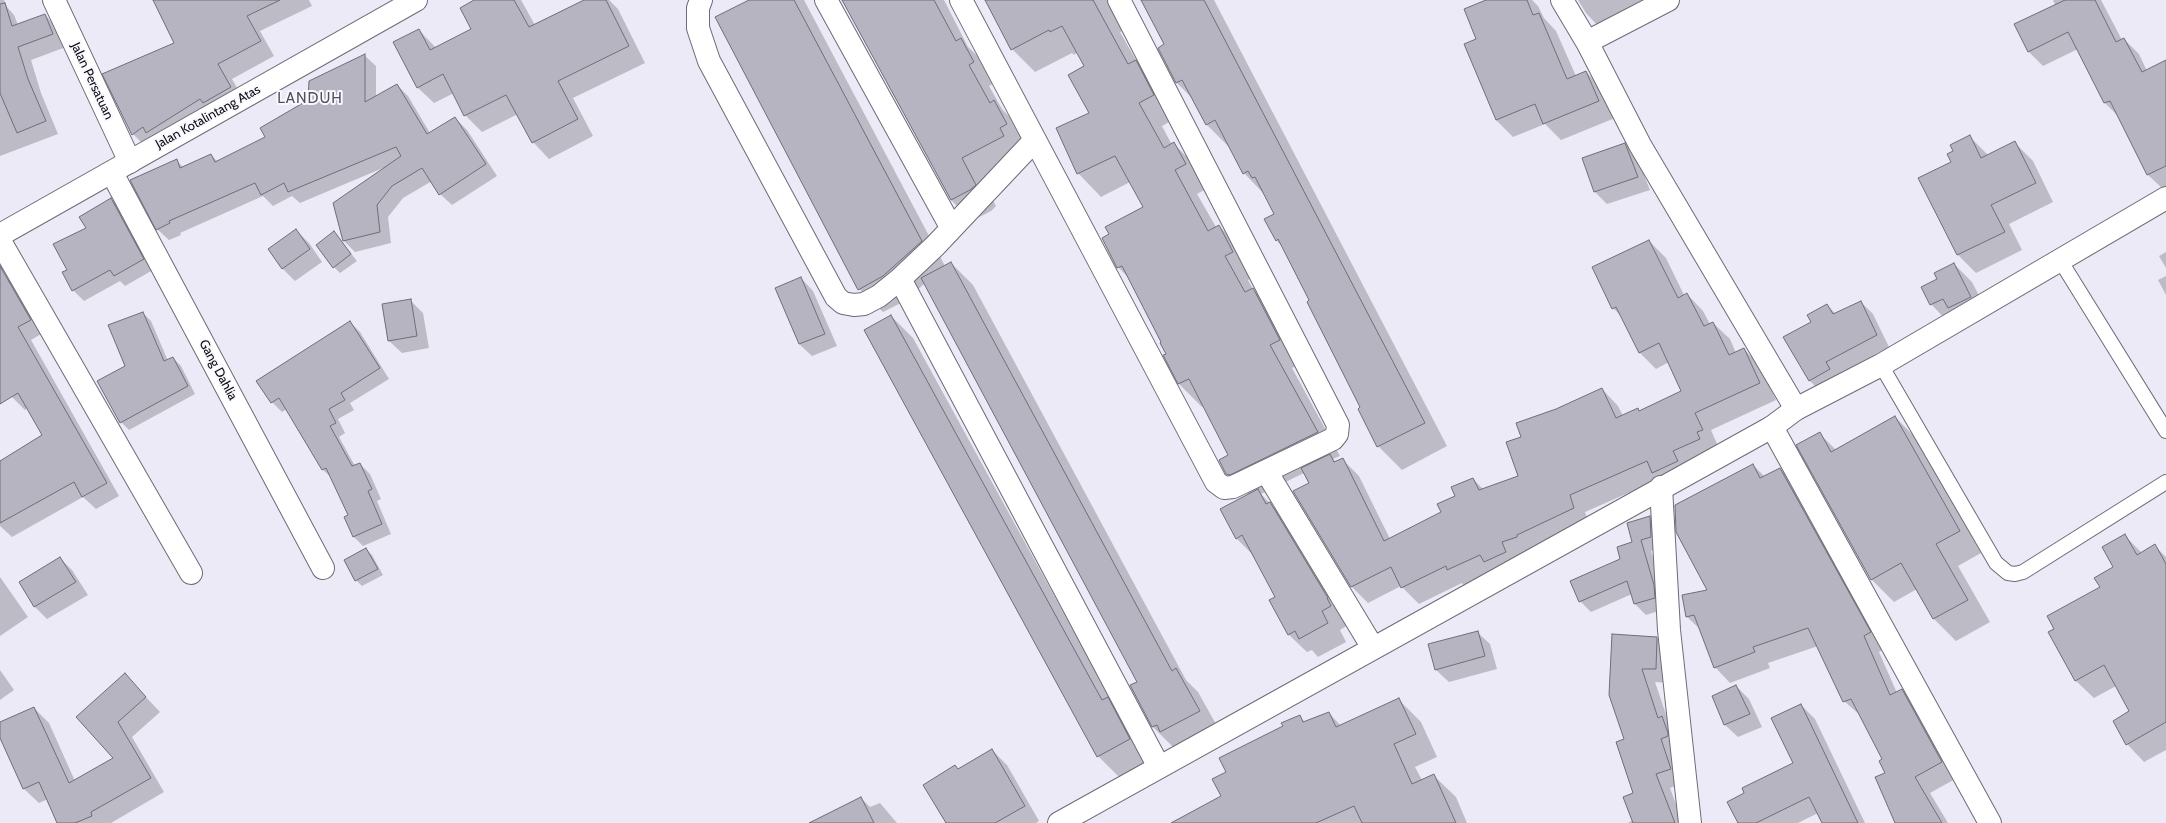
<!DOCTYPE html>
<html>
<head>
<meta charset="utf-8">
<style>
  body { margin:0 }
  canvas { display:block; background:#eceaf7 }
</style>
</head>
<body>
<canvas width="2166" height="823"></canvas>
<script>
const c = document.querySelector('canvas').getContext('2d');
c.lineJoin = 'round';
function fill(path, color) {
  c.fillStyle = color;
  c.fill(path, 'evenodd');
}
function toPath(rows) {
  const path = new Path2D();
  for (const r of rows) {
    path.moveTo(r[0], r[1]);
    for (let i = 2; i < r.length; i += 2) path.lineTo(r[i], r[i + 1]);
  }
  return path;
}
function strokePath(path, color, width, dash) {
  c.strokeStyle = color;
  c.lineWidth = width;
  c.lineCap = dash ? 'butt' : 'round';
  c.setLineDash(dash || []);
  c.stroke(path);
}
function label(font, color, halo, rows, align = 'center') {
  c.font = font + ' Cabin,sans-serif';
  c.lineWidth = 4;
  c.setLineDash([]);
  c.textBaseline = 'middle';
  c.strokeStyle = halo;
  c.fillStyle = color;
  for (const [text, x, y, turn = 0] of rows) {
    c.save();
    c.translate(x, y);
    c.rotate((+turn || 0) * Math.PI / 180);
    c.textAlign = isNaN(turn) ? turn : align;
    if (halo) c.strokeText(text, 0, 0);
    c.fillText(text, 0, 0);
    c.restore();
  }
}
const shadow = toPath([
  [0,0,4,0,7,7,14,15,18,25,45,15,58,28,66,47,31,60,41,93,58,134,0,156],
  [154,0,309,0,312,6,260,31,274,56,232,79,245,102,147,148,133,134,176,44],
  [476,0,521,0,535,25,586,0,609,0,618,9,645,63,573,98,593,136,549,159,533,142,518,114,482,132,465,115,454,93,434,103,417,87,419,30,436,48,472,30],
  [751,0,804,0,945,266,951,263,973,285,1186,680,1198,692,1221,733,1175,749,1153,727,1131,686,1138,682,925,283,907,300,883,312,859,289],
  [843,0,944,0,968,47,982,60,994,83,989,86,1002,109,1015,122,1027,145,1025,157,982,179,996,206,991,211,972,221,951,200],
  [986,0,1120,0,1130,27,1120,32,1137,62,1159,84,1176,118,1162,126,1172,145,1174,144,1197,167,1208,188,1197,194,1216,227,1219,226,1242,249,1256,275,1248,280,1253,289,1276,312,1302,363,1292,368,1340,456,1333,459,1336,462,1342,459,1359,476,1390,539,1442,513,1473,479,1483,489,1519,477,1522,438,1557,409,1602,389,1618,406,1623,416,1638,409,1640,411,1683,392,1669,362,1656,369,1639,352,1623,318,1613,308,1649,241,1666,258,1684,295,1687,294,1703,311,1710,324,1713,323,1730,339,1736,353,1744,349,1760,366,1776,400,1711,430,1718,446,1660,479,1585,512,1590,525,1464,586,1462,583,1419,604,1401,586,1368,603,1351,586,1304,473,1261,494,1288,522,1348,625,1340,630,1346,642,1318,657,1312,650,1307,652,1288,634,1276,597,1254,556,1236,538,1249,495,1227,473,1230,456,1204,406,1202,407,1179,384,1165,356,1167,355,1163,342,1130,279,1118,267,1144,208,1130,182,1101,197,1078,173,1090,113,1086,67,1078,52,1074,55,1072,53,1035,72,1012,49],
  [1142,0,1214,0,1447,446,1402,470,1378,446,1310,301,1282,246,1276,240,1275,215,1265,195,1244,173,1230,148,1206,124,1193,99,1177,83,1159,48,1165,45],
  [1489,0,1532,0,1538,6,1544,18,1556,31,1576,76,1586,72,1603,89,1615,118,1561,140,1545,124,1513,137,1496,120,1478,39],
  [1578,0,1646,0,1598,26,1586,13],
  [2053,0,2101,0,2122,40,2124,39,2139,54,2147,71,2166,62,2166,187,2163,189,2148,175,2119,117,2105,103,2078,49,2043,66,2028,51,2055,5],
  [364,55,376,66,376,97,397,85,408,96,430,133,455,118,467,130,497,176,452,205,440,194,432,181,403,198,388,217,391,243,355,252,344,241,383,168,300,203,292,196,273,206,263,196,180,233,181,235,169,240,157,229,177,161,183,167,211,155,218,162,266,137],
  [1969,136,1988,155,2014,142,2033,161,2053,202,2009,224,2022,250,1976,273,1958,255,1920,179,1952,162,1955,151],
  [1625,144,1637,157,1650,190,1607,204,1595,192,1584,158],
  [111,199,121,210,153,270,125,286,120,281,84,301,73,290,68,270,87,228],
  [296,230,309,243,322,262,295,281,282,268],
  [334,232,357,261,340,273,334,267],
  [2166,252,2166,268,2159,256],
  [1954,264,1972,282,1989,315,1967,326,1949,323,1931,304,1939,279],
  [5,276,18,289,43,333,31,340,119,496,96,509,83,497,12,537,0,526,0,462,44,436,27,408,25,410,12,397,0,375,0,278],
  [2166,276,2166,295,2158,280],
  [801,278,813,291,837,346,812,356,799,344,776,289],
  [410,300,423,313,429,348,402,353,389,341],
  [1861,302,1873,314,1889,347,1838,374,1842,382,1822,393,1810,381,1812,323,1827,305,1836,314],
  [143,313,151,321,168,361,173,358,181,366,195,394,129,430,121,422,127,366],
  [891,316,913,338,1114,705,1151,761,1120,778,1098,756],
  [350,322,360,332,389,379,350,403,354,410,338,419,345,433,339,437,355,466,360,464,370,474,381,499,377,501,391,534,363,546,353,536,349,516,332,478,323,470,287,409,282,412,272,402],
  [1895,417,1917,439,1981,553,1958,566,1990,622,1956,641,1934,619,1917,589,1894,602,1872,580,1797,445,1819,433,1836,450],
  [1753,465,1765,477,1780,469,1796,485,1886,648,1879,652,1897,693,1902,690,1917,706,1957,778,1930,793,1948,823,1896,823,1884,760,1861,716,1844,701,1818,646,1768,663,1770,668,1730,683,1715,667,1700,629,1687,617,1709,590],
  [1650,517,1661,528,1662,548,1651,551,1665,597,1665,609,1646,615,1635,604,1632,594,1591,612,1580,601,1622,560],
  [2124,535,2142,553,2155,546,2166,557,2166,750,2144,762,2127,744,2130,712,2116,686,2094,698,2076,681,2049,632,2101,588,2115,567],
  [366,549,372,555,383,575,362,586,356,580],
  [60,558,72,570,88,595,47,619,35,607,20,582],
  [0,577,28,617,0,636],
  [1477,632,1490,644,1497,669,1449,682,1436,670],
  [1657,638,1671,652,1669,683,1655,682,1670,726,1685,782,1670,788,1683,823,1628,823,1633,820,1635,794,1625,740,1610,695],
  [0,670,14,690,0,700],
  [125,675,160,712,132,737,164,792,111,823,58,823,48,799,39,803,24,789,0,736,0,723,34,708,49,723,75,781,114,758,77,717],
  [1736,686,1749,699,1762,727,1738,737,1725,725,1713,696],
  [1399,700,1421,722,1437,757,1415,767,1422,780,1433,775,1456,797,1467,823,1173,823,1222,797,1227,772,1299,716,1305,722,1329,713,1341,726],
  [1801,705,1815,719,1865,823,1823,823,1818,813,1798,823,1737,823,1746,793,1794,764],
  [992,750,1007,765,1039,821,1036,823,945,823,958,770],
  [861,798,870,807,880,803,897,823,831,823]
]);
const building = toPath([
  [153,0,280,0,247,16,261,41,218,64,231,87,203,103,200,99,146,133,143,127,132,135,102,74,174,43,153,0],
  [474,0,514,0,529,27,584,0,606,0,629,46,558,81,578,119,532,143,506,95,464,116,443,74,417,88,393,42,419,29,430,50,471,29,460,8,474,0],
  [749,0,794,0,922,241,883,276,858,290,715,17,749,0],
  [842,0,934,0,956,41,961,38,974,62,969,65,990,103,994,100,1007,124,1000,128,1004,136,962,158,976,185,970,190,951,200,842,0],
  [985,0,1093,0,1128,64,1136,60,1154,95,1139,103,1164,148,1174,142,1186,164,1175,170,1208,231,1219,225,1233,252,1225,256,1245,292,1253,288,1280,340,1270,345,1318,432,1230,475,1226,474,1219,460,1228,455,1189,379,1178,384,1163,355,1166,354,1160,343,1161,342,1122,266,1117,268,1102,238,1109,234,1105,227,1143,207,1115,156,1077,174,1056,128,1089,113,1068,75,1084,66,1062,26,1050,32,1049,30,1011,50,985,0],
  [1141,0,1204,0,1425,423,1377,447,1358,409,1360,407,1307,302,1309,300,1278,239,1276,241,1264,219,1274,214,1255,177,1252,178,1248,171,1243,174,1215,120,1206,125,1182,80,1176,83,1158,48,1164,44,1141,0],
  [1486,0,1527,0,1533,15,1539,13,1567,79,1586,71,1599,101,1543,124,1535,104,1496,120,1464,44,1476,39,1464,9,1486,0],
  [2065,0,2095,0,2116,42,2124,38,2142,72,2166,60,2166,166,2147,175,2110,101,2104,103,2068,32,2028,52,2014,24,2065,0],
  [5,3,12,26,45,14,53,34,18,47,28,79,46,121,17,133,0,93,0,4,5,3],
  [365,54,365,102,397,84,427,134,455,117,486,164,439,195,422,168,392,186,377,205,380,232,343,241,333,203,401,156,396,147,288,192,284,183,261,195,255,183,169,221,170,223,156,230,130,180,177,159,180,168,211,154,215,162,265,137,260,128,308,100,309,81,365,54],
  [1970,135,1981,158,2015,141,2036,183,1991,205,2005,232,1957,255,1918,178,1951,162,1947,154,1953,151,1950,145,1970,135],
  [1625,143,1638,177,1594,192,1582,158,1625,143],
  [111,198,144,259,114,276,110,270,72,291,62,272,67,270,53,244,86,228,79,217,111,198],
  [296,229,310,249,282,269,268,249,296,229],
  [334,231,351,254,333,268,316,245,334,231],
  [1649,240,1678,298,1687,293,1704,326,1713,322,1729,355,1744,348,1760,383,1695,413,1703,430,1697,432,1700,439,1673,451,1678,461,1652,473,1647,461,1570,495,1574,508,1517,535,1517,537,1502,542,1506,552,1484,562,1480,555,1447,570,1446,566,1401,588,1391,567,1351,587,1293,491,1309,483,1301,468,1330,454,1334,462,1343,458,1384,541,1441,512,1437,504,1455,496,1451,487,1473,478,1479,490,1518,476,1506,442,1521,437,1516,423,1556,409,1602,388,1616,418,1638,408,1639,411,1681,391,1659,343,1639,353,1616,307,1612,309,1592,267,1649,240],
  [951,262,1172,671,1176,668,1200,711,1160,732,1157,725,1152,727,1130,685,1137,682,921,278,951,262],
  [1954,263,1971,297,1948,308,1943,299,1930,305,1921,287,1937,279,1934,273,1954,263],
  [0,266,31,320,18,327,107,483,82,497,74,482,0,523,0,461,42,435,18,393,0,404,0,266],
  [801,277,825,334,799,344,775,288,801,277],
  [411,299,417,336,388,341,382,304,411,299],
  [1861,301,1877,335,1826,362,1830,369,1809,381,1783,337,1811,322,1807,315,1827,304,1833,314,1861,301],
  [143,312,164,361,173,357,188,386,120,423,97,381,125,366,108,325,143,312],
  [891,315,1102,700,1108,697,1130,739,1097,757,864,330,891,315],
  [350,321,380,368,341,393,345,400,329,409,336,423,330,426,352,466,360,463,372,489,368,491,382,524,353,537,344,517,348,515,326,468,322,470,279,398,271,403,256,381,350,321],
  [1895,416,1960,531,1936,544,1968,600,1933,619,1901,563,1871,580,1796,445,1820,432,1831,452,1895,416],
  [1753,464,1760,478,1780,468,1871,632,1864,636,1890,695,1902,689,1942,762,1915,777,1942,823,1895,823,1875,777,1885,773,1879,761,1882,759,1851,699,1843,702,1808,628,1753,647,1755,652,1714,668,1694,615,1686,617,1682,595,1707,590,1676,532,1675,505,1753,464],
  [1258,489,1266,504,1270,502,1328,598,1327,598,1331,606,1322,611,1328,623,1299,639,1295,631,1288,635,1269,600,1275,597,1242,535,1236,539,1220,509,1258,489],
  [1650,516,1651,537,1641,540,1654,585,1655,598,1634,604,1627,581,1579,602,1570,581,1620,559,1617,547,1632,542,1627,523,1650,516],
  [2125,534,2137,555,2155,544,2166,564,2166,722,2126,745,2113,721,2129,711,2104,665,2075,681,2048,632,2054,629,2047,616,2100,587,2094,578,2113,567,2102,547,2125,534],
  [366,548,378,569,355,581,344,560,366,548],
  [60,557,76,582,34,607,19,582,60,557],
  [1478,631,1485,656,1435,670,1428,644,1478,631],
  [1612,634,1657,637,1656,669,1642,669,1658,718,1662,716,1668,733,1668,736,1661,739,1671,769,1656,774,1675,823,1633,823,1623,797,1633,793,1616,742,1624,739,1609,695,1612,634],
  [125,673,146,697,118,722,151,778,91,812,92,816,75,823,57,823,39,782,23,789,0,738,0,722,34,707,69,783,113,758,76,717,125,673],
  [1736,685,1750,714,1724,725,1712,696,1736,685],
  [1399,698,1416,734,1394,744,1412,784,1434,774,1456,823,1362,823,1354,806,1316,823,1171,823,1221,796,1212,779,1226,772,1219,758,1283,726,1281,723,1300,715,1303,722,1329,712,1336,727,1399,698],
  [1801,704,1858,823,1822,823,1809,797,1756,823,1738,823,1727,802,1744,793,1742,788,1793,763,1771,718,1801,704],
  [992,749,1025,806,995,823,946,823,923,785,955,765,958,769,992,749],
  [861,797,874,823,809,823,861,797]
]);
const lane = toPath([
  [2060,260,2166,431],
  [1881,365,1996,563,2008,573,2015,574,2023,572,2166,482]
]);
const street = toPath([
  [54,0,130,162],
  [701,0,698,8,698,28,709,61,836,297,843,303,854,305,864,304,879,296,900,279,935,246,1035,140],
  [826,0,951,227],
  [961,0,1216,482,1224,488,1233,487,1333,439,1337,434,1338,425,1119,0],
  [1562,0,1587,42,1640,145,1796,409],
  [1587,42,1668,0],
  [112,173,323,568],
  [0,241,191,573],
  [900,279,1159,767],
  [1772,427,1990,823],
  [1266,471,1373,648],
  [1661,487,1669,630,1690,823]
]);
const secondary = toPath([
  [0,235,416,0],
  [1059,823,1772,427,1796,409,1881,365,2166,198]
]);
const streetNames = [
  ["Jalan Persatuan",92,81,65],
  ["Jalan Kotalintang Atas",208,117,-29],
  ["Gang Dahlia",218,370,62]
];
const quarterNames = [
  ["LANDUH",310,99]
];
fill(shadow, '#0003');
fill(building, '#b6b4c0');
strokePath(building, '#6f6d78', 1);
strokePath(lane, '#6d6b76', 16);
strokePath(street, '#6d6b76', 24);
strokePath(secondary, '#6d6b76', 24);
strokePath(lane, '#fff', 14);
strokePath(street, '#fff', 22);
strokePath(secondary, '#fff', 22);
label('13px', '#0d0c10', '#f9f8fe', streetNames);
c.letterSpacing = '1px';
label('15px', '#514f5a', '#f9f8fe', quarterNames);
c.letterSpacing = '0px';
</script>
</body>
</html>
